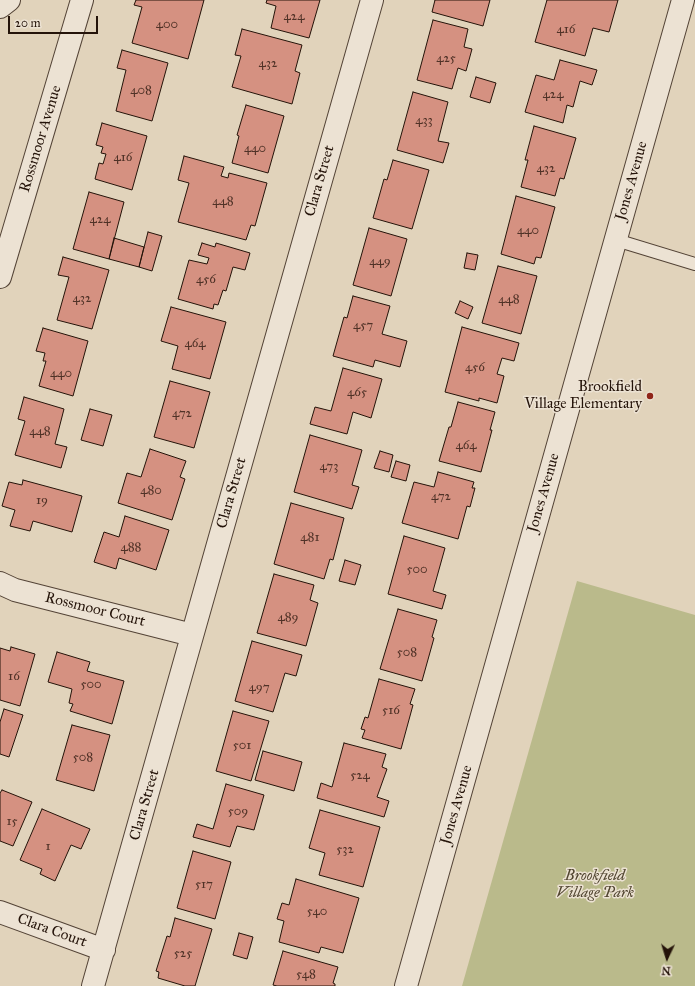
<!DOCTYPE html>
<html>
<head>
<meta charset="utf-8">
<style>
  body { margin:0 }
  #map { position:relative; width:695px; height:986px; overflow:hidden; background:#e1d3bb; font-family:"IM FELL Great Primer",serif }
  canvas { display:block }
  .north { position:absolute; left:647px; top:938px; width:40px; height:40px; -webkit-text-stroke:3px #ece2d3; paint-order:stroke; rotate:184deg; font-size:11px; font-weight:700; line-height:16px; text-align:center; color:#241309 }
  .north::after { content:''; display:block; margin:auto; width:14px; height:18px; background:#241309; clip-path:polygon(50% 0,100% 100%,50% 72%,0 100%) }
  .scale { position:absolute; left:8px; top:16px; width:90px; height:18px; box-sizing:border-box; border:2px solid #241309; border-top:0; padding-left:5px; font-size:12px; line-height:14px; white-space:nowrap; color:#241309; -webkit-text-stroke:3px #ece2d3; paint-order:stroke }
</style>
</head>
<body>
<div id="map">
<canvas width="695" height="986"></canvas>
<div class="north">N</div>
<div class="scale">20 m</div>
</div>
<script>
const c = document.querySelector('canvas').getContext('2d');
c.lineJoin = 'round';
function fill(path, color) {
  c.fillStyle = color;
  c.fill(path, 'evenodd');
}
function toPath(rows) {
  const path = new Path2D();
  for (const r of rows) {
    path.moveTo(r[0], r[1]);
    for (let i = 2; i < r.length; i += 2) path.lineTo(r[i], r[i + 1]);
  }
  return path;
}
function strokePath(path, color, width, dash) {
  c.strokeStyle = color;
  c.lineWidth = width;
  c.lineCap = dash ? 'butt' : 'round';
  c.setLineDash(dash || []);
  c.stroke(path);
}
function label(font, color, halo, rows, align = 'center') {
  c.font = font + ' "IM FELL Great Primer",serif';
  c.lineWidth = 3;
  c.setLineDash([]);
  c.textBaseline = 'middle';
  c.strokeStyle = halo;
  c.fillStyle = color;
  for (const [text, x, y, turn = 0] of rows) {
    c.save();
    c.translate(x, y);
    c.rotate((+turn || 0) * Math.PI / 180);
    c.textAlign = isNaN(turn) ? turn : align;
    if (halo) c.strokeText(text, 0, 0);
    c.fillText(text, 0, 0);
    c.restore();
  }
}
const green = toPath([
  [577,581,695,615,695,986,462,986]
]);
const building = toPath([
  [136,0,204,0,188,59,132,43,142,7,134,5,136,0],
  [267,0,320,0,309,38,271,28,276,6,266,3,267,0],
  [435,0,490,0,483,26,432,12,435,0],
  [547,0,618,0,609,32,593,28,585,56,535,42,547,0],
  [433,20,468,29,464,47,472,49,466,71,458,68,452,89,417,80,433,20],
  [242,29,302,45,295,71,300,73,292,104,232,87,241,56,235,55,242,29],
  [122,50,168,63,152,121,116,111,126,70,117,68,122,50],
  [560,60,597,70,592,85,580,81,573,107,567,105,563,123,525,112,536,75,554,80,560,60],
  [476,77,496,83,490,103,470,97,476,77],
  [413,92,448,102,438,141,449,143,443,163,397,150,413,92],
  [246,105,284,116,268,173,232,163,239,136,237,135,246,105],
  [102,123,147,136,132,190,95,179,99,163,103,164,106,154,101,153,103,147,96,145,102,123],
  [534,126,576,138,564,179,560,178,555,196,521,187,528,160,525,160,534,126],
  [184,156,224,167,221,176,228,178,229,173,267,183,255,226,251,225,246,240,178,222,189,183,178,180,184,156],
  [393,160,429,170,412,229,373,218,384,179,387,180,393,160],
  [89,192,124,202,109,259,73,249,89,192],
  [516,196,555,207,541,258,536,257,534,264,501,254,516,196],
  [369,228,407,239,391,296,353,285,369,228],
  [148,232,162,236,152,271,139,267,148,232],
  [114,238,144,247,139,267,109,259,114,238],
  [202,243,215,247,216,243,250,253,245,270,233,267,226,291,223,290,218,305,214,304,213,309,178,299,189,260,207,264,209,258,198,255,202,243],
  [467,253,478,255,475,270,464,268,467,253],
  [63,257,109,270,92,329,57,320,69,277,58,275,63,257],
  [498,266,537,276,521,334,482,323,498,266],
  [353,296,390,306,382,334,407,341,400,367,375,360,373,367,333,356,344,317,347,318,353,296],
  [460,301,473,307,468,319,455,313,460,301],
  [171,307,226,322,210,379,172,369,178,346,161,341,171,307],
  [462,327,519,343,514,361,502,358,497,374,504,376,497,403,479,398,479,401,445,392,462,327],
  [43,328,88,341,73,396,39,386,46,361,43,361,45,353,36,351,43,328],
  [343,368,382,379,371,418,353,412,347,434,310,424,315,407,331,411,343,368],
  [170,381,210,392,194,448,154,437,170,381],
  [24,397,64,409,55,444,67,447,61,468,15,455,25,421,18,419,24,397],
  [458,402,495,412,490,430,492,430,481,472,439,461,449,427,451,427,458,402],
  [90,409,112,415,103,446,81,440,90,409],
  [310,435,362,450,352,485,359,487,352,509,294,492,310,435],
  [150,449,186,461,180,477,185,479,172,520,118,503,127,473,141,477,150,449],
  [380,451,393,455,389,472,374,468,380,451],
  [396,461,410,465,406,481,391,477,396,461],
  [438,472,474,482,472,488,475,488,470,507,467,506,458,539,402,523,414,482,434,487,438,472],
  [23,480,82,496,72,532,33,521,30,531,10,526,15,510,2,506,9,482,22,485,23,480],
  [291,503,344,518,333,560,330,559,324,579,274,564,291,503],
  [125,516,169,530,156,570,119,558,116,569,94,562,104,532,119,537,125,516],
  [404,536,445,548,433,591,446,595,442,609,388,594,404,536],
  [345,560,361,565,355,585,339,581,345,560],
  [274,574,314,585,310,600,318,603,306,646,257,633,274,574],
  [398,609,437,620,432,637,434,638,422,681,380,669,398,609],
  [252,641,302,655,296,676,285,673,273,712,235,701,252,641],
  [11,647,35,654,20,706,0,700,0,648,10,651,11,647],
  [57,652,90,662,87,671,124,681,112,724,70,711,73,704,69,703,72,689,48,682,57,652],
  [379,679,415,689,410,704,413,705,401,749,362,738,365,730,361,729,365,717,368,718,379,679],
  [4,709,23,715,9,757,0,754,0,722,4,709],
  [233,711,269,721,251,781,216,771,233,711],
  [72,725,110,735,94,791,56,780,72,725],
  [344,743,386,754,382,767,387,769,377,797,389,801,384,817,317,798,321,783,332,787,344,743],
  [263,751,302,762,294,791,255,780,263,751],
  [226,784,264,795,254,830,237,826,230,847,193,837,197,824,213,829,226,784],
  [2,790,32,802,13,846,0,841,0,793,2,790],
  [42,809,90,829,81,849,71,845,55,881,40,874,42,869,20,860,42,809],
  [320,810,380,827,363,887,319,875,325,853,309,848,320,810],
  [193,851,231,862,215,919,177,908,193,851],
  [296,879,359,898,343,953,321,947,319,953,279,942,284,921,277,919,282,903,289,905,296,879],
  [175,918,212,929,195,986,185,986,158,978,159,972,156,971,167,936,170,937,175,918],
  [239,933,253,937,247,959,233,955,239,933],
  [283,951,338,967,333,983,335,984,335,986,277,986,273,985,283,951]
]);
const lane = toPath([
  [616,240,695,264]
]);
const street = toPath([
  [0,7,9,0],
  [0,277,82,0],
  [0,583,15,590,192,635],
  [0,912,104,950],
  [93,986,372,0],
  [406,986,683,0]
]);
const markers = [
  [650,396,4,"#8f2418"]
];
const numberNames = [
  ["424",294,17],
  ["400",167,25],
  ["416",566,30],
  ["425",446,59],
  ["432",268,64],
  ["408",141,91],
  ["424",553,95],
  ["433",424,121],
  ["440",255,149],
  ["416",123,158],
  ["432",546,169],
  ["448",223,202],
  ["424",100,220],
  ["440",528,231],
  ["449",380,262],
  ["456",206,280],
  ["432",82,299],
  ["448",509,300],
  ["457",363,326],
  ["464",195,344],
  ["456",475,368],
  ["440",61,374],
  ["465",357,393],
  ["472",182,414],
  ["448",40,432],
  ["464",466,446],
  ["473",329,467],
  ["480",151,491],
  ["472",441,497],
  ["19",42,501],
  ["481",310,538],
  ["488",131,548],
  ["500",417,570],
  ["489",288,618],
  ["508",407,653],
  ["16",14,677],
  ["500",91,685],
  ["497",259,688],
  ["516",391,711],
  ["501",242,746],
  ["508",83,758],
  ["524",360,776],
  ["509",238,812],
  ["15",12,822],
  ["1",48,847],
  ["532",345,850],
  ["517",204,885],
  ["540",317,912],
  ["525",183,954],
  ["548",306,975]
];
const streetNames = [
  ["Rossmoor Avenue",41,139,-73],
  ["Clara Street",320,181,-74],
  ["Jones Avenue",632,181,-74],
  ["Clara Street",232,493,-74],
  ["Jones Avenue",544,493,-74],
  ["Rossmoor Court",95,610,14],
  ["Clara Street",145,805,-74],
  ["Jones Avenue",457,805,-74],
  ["Clara Court",52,931,20]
];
const poiNames = [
  ["Brookfield",642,387],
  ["Village Elementary",642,404]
];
const parkNames = [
  ["Brookfield",595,876],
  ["Village Park",595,893]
];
fill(green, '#baba8b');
fill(building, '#d59181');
strokePath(building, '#241309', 1);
strokePath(lane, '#534336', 14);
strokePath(street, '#534336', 24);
strokePath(lane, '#ece2d3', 12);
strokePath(street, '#ece2d3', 22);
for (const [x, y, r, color] of markers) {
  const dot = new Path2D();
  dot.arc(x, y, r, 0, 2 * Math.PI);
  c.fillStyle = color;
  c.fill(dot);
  strokePath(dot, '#ece2d3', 1.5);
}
label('13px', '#503227', null, numberNames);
label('15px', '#241309', '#ece2d3', streetNames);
label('15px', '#241309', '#ece2d3', poiNames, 'right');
label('italic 15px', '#514530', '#ece2d3', parkNames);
</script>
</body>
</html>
